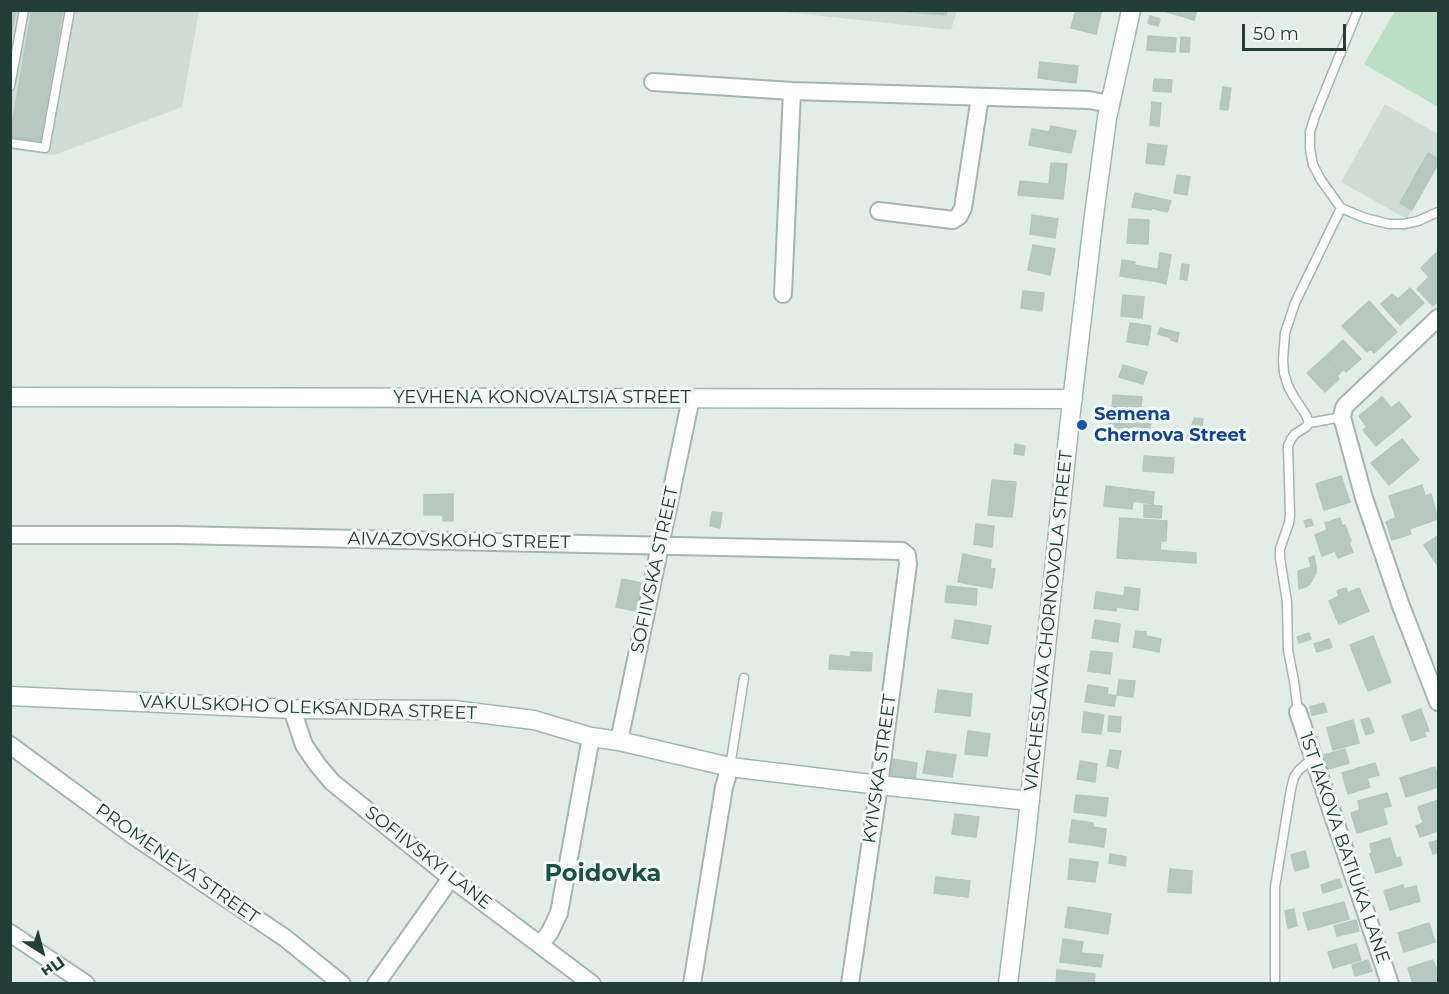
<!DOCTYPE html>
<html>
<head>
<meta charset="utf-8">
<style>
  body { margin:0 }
  #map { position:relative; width:1449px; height:994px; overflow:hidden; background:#e2ede8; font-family:Montserrat,sans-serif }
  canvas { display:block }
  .frame { position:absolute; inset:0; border:12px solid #223e37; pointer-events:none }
  .north { position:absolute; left:12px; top:922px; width:60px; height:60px; -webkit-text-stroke:4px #f3f9f6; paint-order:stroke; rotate:144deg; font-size:16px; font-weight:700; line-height:24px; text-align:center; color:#223e37 }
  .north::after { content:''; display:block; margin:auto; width:21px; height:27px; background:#223e37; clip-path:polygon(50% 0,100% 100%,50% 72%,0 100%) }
  .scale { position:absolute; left:1242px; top:24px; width:104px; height:27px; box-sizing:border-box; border:3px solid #223e37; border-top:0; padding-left:8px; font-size:18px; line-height:21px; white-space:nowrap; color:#223e37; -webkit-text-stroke:4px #f3f9f6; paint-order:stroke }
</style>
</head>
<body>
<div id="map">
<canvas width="1449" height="994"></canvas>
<div class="frame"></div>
<div class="north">Пн</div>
<div class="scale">50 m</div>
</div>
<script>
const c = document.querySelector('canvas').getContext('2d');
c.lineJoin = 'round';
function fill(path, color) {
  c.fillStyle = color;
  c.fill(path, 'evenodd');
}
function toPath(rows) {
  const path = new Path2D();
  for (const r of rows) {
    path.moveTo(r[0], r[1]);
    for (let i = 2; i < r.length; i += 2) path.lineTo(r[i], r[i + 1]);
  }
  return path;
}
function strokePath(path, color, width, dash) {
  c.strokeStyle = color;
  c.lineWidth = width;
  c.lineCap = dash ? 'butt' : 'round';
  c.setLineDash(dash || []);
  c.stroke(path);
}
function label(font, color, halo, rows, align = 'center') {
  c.font = font + ' Montserrat,sans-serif';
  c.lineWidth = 6;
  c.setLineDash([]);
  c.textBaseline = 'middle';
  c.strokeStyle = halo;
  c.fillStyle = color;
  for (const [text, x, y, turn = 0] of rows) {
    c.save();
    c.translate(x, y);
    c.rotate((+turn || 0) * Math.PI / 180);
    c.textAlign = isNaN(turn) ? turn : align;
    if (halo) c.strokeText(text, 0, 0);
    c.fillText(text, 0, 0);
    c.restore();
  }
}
const built = toPath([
  [11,11,199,11,182,107,54,155,11,150],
  [776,11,957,11,951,30],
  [1385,104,1438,134,1438,164,1407,219,1341,182]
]);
const green = toPath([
  [1395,11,1438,11,1438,107,1364,64]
]);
const building = toPath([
  [10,10,16,10,10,38,10,10],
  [32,10,63,10,40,142,10,137,32,10],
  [885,10,947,10,946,15,885,10],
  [1076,10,1100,17,1096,34,1071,28,1076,10],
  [1078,10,1102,10,1100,17,1078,10],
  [1161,10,1197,10,1194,20,1161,10],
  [1150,16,1160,19,1158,26,1148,23,1150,16],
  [1148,36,1176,38,1175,52,1147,50,1148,36],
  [1181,37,1190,38,1189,52,1180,52,1181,37],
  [1040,62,1078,66,1076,83,1038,78,1040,62],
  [1154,79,1172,80,1171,92,1153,91,1154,79],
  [1223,87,1231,88,1228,110,1220,109,1223,87],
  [1152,102,1161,103,1159,126,1150,125,1152,102],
  [1051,126,1076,131,1071,153,1029,145,1032,129,1049,132,1051,126],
  [1148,144,1167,146,1164,165,1146,163,1148,144],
  [1428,153,1438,159,1438,164,1412,210,1400,203,1428,153],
  [1051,163,1067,164,1063,199,1018,195,1020,181,1049,184,1051,163],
  [1177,175,1190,177,1187,195,1174,193,1177,175],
  [1135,193,1171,201,1167,212,1152,208,1151,210,1132,207,1135,193],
  [1032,215,1058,219,1055,238,1030,234,1032,215],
  [1129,219,1149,220,1148,244,1127,243,1129,219],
  [1033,245,1055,249,1050,275,1028,270,1033,245],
  [1160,253,1171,255,1166,284,1159,282,1161,270,1158,269,1160,253],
  [1436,253,1438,255,1438,301,1433,306,1417,289,1429,277,1421,268,1436,253],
  [1122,260,1135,262,1134,265,1161,270,1159,282,1120,276,1122,260],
  [1182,264,1189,265,1187,280,1180,279,1182,264],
  [1410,288,1424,303,1400,325,1381,304,1392,294,1398,299,1410,288],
  [1023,291,1044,293,1042,311,1021,308,1023,291],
  [1123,295,1144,297,1142,318,1121,316,1123,295],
  [1369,301,1397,332,1374,353,1371,349,1367,352,1342,326,1369,301],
  [1130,323,1151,326,1148,345,1127,342,1130,323],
  [1160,328,1179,333,1177,342,1171,340,1171,338,1158,334,1160,328],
  [1343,340,1361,359,1346,372,1344,369,1340,373,1325,357,1343,340],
  [1325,357,1340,373,1337,376,1339,379,1325,392,1307,373,1325,357],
  [1123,365,1147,372,1143,384,1119,377,1123,365],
  [1113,395,1142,397,1141,407,1133,406,1132,412,1112,411,1113,395],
  [1382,397,1391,408,1399,402,1411,417,1376,446,1363,430,1367,427,1359,416,1382,397],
  [1110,415,1133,417,1132,437,1108,435,1110,415],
  [1133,417,1151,418,1150,428,1132,426,1133,417],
  [1194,418,1203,419,1202,427,1192,425,1194,418],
  [1189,430,1205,432,1203,442,1187,439,1189,430],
  [1402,439,1419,460,1389,485,1371,463,1402,439],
  [1015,444,1025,446,1024,455,1014,454,1015,444],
  [1144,456,1174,458,1173,473,1143,471,1144,456],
  [1341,476,1350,502,1324,510,1316,484,1341,476],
  [992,480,1016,482,1014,500,990,497,992,480],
  [1422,485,1425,496,1431,494,1438,519,1409,529,1411,534,1392,540,1386,522,1396,518,1389,496,1422,485],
  [1106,486,1154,492,1153,504,1133,501,1132,509,1104,506,1106,486],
  [453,494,453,521,443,521,443,515,424,515,424,495,453,494],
  [990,497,1014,500,1012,517,988,515,990,497],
  [1144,505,1162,506,1161,518,1144,517,1144,505],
  [712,512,722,513,720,528,710,526,712,512],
  [1120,518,1167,521,1166,541,1161,541,1160,550,1169,551,1168,561,1117,558,1120,518],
  [1340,518,1342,526,1345,525,1351,541,1349,542,1353,552,1338,558,1335,551,1322,556,1315,535,1327,530,1325,523,1340,518],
  [1311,519,1313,525,1306,527,1304,521,1311,519],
  [976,524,994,526,993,536,975,534,976,524],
  [975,534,993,536,992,547,974,544,975,534],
  [1438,536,1438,566,1424,545,1438,536],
  [1169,551,1196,553,1196,563,1168,561,1169,551],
  [963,554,991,560,990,568,995,569,992,588,958,582,963,554],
  [1314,556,1316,566,1311,568,1309,558,1314,556],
  [1316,566,1316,573,1310,584,1305,587,1299,589,1298,571,1316,566],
  [622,579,641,583,636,611,616,607,622,579],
  [947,586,977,589,976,605,945,602,947,586],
  [1125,587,1140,589,1138,610,1116,607,1116,611,1094,608,1096,592,1124,596,1125,587],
  [1346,588,1348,593,1359,588,1369,611,1339,624,1329,601,1339,596,1337,591,1346,588],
  [955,620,973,623,970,641,952,638,955,620],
  [1095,620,1120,624,1118,642,1092,638,1095,620],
  [973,623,991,626,988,644,970,641,973,623],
  [1136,631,1146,632,1146,636,1161,639,1159,652,1133,647,1136,631],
  [1309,633,1311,639,1299,643,1297,637,1309,633],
  [1373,636,1382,659,1359,668,1350,645,1373,636],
  [1329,639,1332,647,1317,652,1314,644,1329,639],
  [1091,651,1112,653,1110,674,1088,671,1091,651],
  [851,652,872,653,871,671,829,669,830,655,851,657,851,652],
  [1382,659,1391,682,1368,691,1359,668,1382,659],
  [1119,680,1135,681,1133,697,1117,695,1119,680],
  [1088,685,1108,688,1107,694,1116,696,1114,706,1085,702,1088,685],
  [938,690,972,694,970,716,935,712,938,690],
  [1324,703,1327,712,1312,715,1310,707,1324,703],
  [1421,709,1429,731,1424,732,1426,736,1411,741,1402,716,1421,709],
  [1084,712,1104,715,1101,734,1082,732,1084,712],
  [1109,716,1121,717,1120,732,1108,731,1109,716],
  [1369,718,1374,732,1366,735,1361,720,1369,718],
  [1353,720,1359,743,1333,750,1327,728,1353,720],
  [968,731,990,734,987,756,965,754,968,731],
  [1345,749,1349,763,1328,769,1324,755,1345,749],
  [1110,750,1121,751,1118,768,1107,766,1110,750],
  [927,751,956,755,952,777,923,773,927,751],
  [891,759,917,763,915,780,888,776,891,759],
  [1080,761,1097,764,1095,782,1077,779,1080,761],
  [1375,763,1379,775,1367,778,1370,787,1348,794,1342,773,1375,763],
  [1435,767,1438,778,1438,787,1406,797,1400,778,1435,767],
  [1387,793,1391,806,1383,808,1387,824,1357,833,1351,813,1360,810,1358,801,1387,793],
  [1076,795,1108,798,1106,816,1074,812,1076,795],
  [1438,800,1438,831,1420,837,1416,826,1423,823,1418,807,1438,800],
  [955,814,979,817,976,837,952,834,955,814],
  [1072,820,1093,823,1093,827,1106,829,1104,847,1069,842,1072,820],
  [1390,838,1396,858,1400,857,1402,865,1376,873,1370,854,1372,853,1370,844,1390,838],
  [1438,840,1438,852,1433,854,1429,843,1438,840],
  [1305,851,1309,867,1295,871,1291,855,1305,851],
  [1110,854,1126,857,1125,866,1109,863,1110,854],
  [1070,859,1098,862,1095,882,1068,879,1070,859],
  [1170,869,1192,871,1191,893,1168,892,1170,869],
  [936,877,970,881,968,897,934,893,936,877],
  [1339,879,1342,887,1323,893,1321,885,1339,879],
  [1403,885,1404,889,1416,886,1420,901,1390,910,1384,891,1403,885],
  [1344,902,1349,919,1308,930,1303,913,1344,902],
  [1068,907,1111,914,1108,934,1065,927,1068,907],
  [1294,909,1297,926,1288,928,1285,911,1294,909],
  [1356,920,1359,931,1337,936,1334,926,1356,920],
  [1429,923,1435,942,1404,952,1398,933,1429,923],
  [1063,939,1083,942,1081,953,1103,955,1101,967,1060,962,1063,939],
  [1356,944,1361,960,1333,968,1328,952,1356,944],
  [1368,960,1372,971,1355,976,1352,965,1368,960],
  [1433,960,1436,968,1438,967,1438,984,1413,984,1408,968,1433,960],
  [1057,970,1095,974,1094,984,1056,984,1057,970]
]);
const lane = toPath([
  [1358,10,1315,116,1310,132,1310,149,1313,165,1321,180,1341,208,1365,218,1389,224,1404,224,1418,221,1438,212],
  [10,86,24,10],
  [10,143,45,148,70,10],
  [1309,423,1306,415,1294,397,1288,386,1284,373,1283,360,1285,333,1295,303,1341,208],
  [1298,712,1294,681,1288,650,1287,602,1280,558,1280,549,1289,523,1290,515,1288,446,1291,439,1295,434,1306,427,1309,423,1342,417],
  [730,767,744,678],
  [1275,984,1275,887,1291,789,1294,777,1299,770,1306,764,1314,759]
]);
const street = toPath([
  [653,82,792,91,1089,100,1110,104],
  [879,211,953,220,959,216,963,208,980,97],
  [783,294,792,91],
  [1438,318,1346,405,1344,408,1342,417,1364,498,1401,606,1438,702],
  [10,535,177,535,902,551,907,555,908,564,879,785,850,984],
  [292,709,304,745,317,764,332,782,451,878,592,984],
  [1298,712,1390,984],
  [619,741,691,398],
  [10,745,131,834,285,938,342,984],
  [10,933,86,984],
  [540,945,550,932,559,913,591,737],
  [376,984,451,878],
  [692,984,724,787,730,767]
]);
const secondary = toPath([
  [10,397,1073,399],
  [10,696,292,709,453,710,534,720,591,737,619,741,730,767,879,785,1030,801],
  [1008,984,1026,837,1069,428,1093,223,1107,118,1131,10]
]);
const markers = [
  [1082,425,6,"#1a4fb4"]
];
const streetNames = [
  ["YEVHENA KONOVALTSIA STREET",542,398],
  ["AIVAZOVSKOHO STREET",459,541,1],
  ["SOFIIVSKA STREET",655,570,-78],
  ["VIACHESLAVA CHORNOVOLA STREET",1049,621,-84],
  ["VAKULSKOHO OLEKSANDRA STREET",308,708,2],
  ["KYIVSKA STREET",880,769,-82],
  ["1ST IAKOVA BATIUKA LANE",1344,848,71],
  ["SOFIIVSKYI LANE",428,858,38],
  ["PROMENEVA STREET",177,864,35]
];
const transitNames = [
  ["Semena",1094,415],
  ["Chernova Street",1094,436]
];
const districtNames = [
  ["Poidovka",603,874]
];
fill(built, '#d0ddd7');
fill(green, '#bbdec4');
fill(building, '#b7c8c1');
strokePath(building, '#b4c7bf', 1.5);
strokePath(lane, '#a5b5af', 11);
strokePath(street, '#a5b5af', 20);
strokePath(secondary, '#a0b9b0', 21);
strokePath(lane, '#fff', 8);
strokePath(street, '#fff', 16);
strokePath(secondary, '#fff', 18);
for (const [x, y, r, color] of markers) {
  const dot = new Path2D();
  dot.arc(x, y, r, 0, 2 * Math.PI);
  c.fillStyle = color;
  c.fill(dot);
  strokePath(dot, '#f3f9f6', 2);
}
label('18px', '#223e37', '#f3f9f6', streetNames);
label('bold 18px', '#164399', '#f3f9f6', transitNames, 'left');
label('bold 24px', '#1d5144', '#f3f9f6', districtNames);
</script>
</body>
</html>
